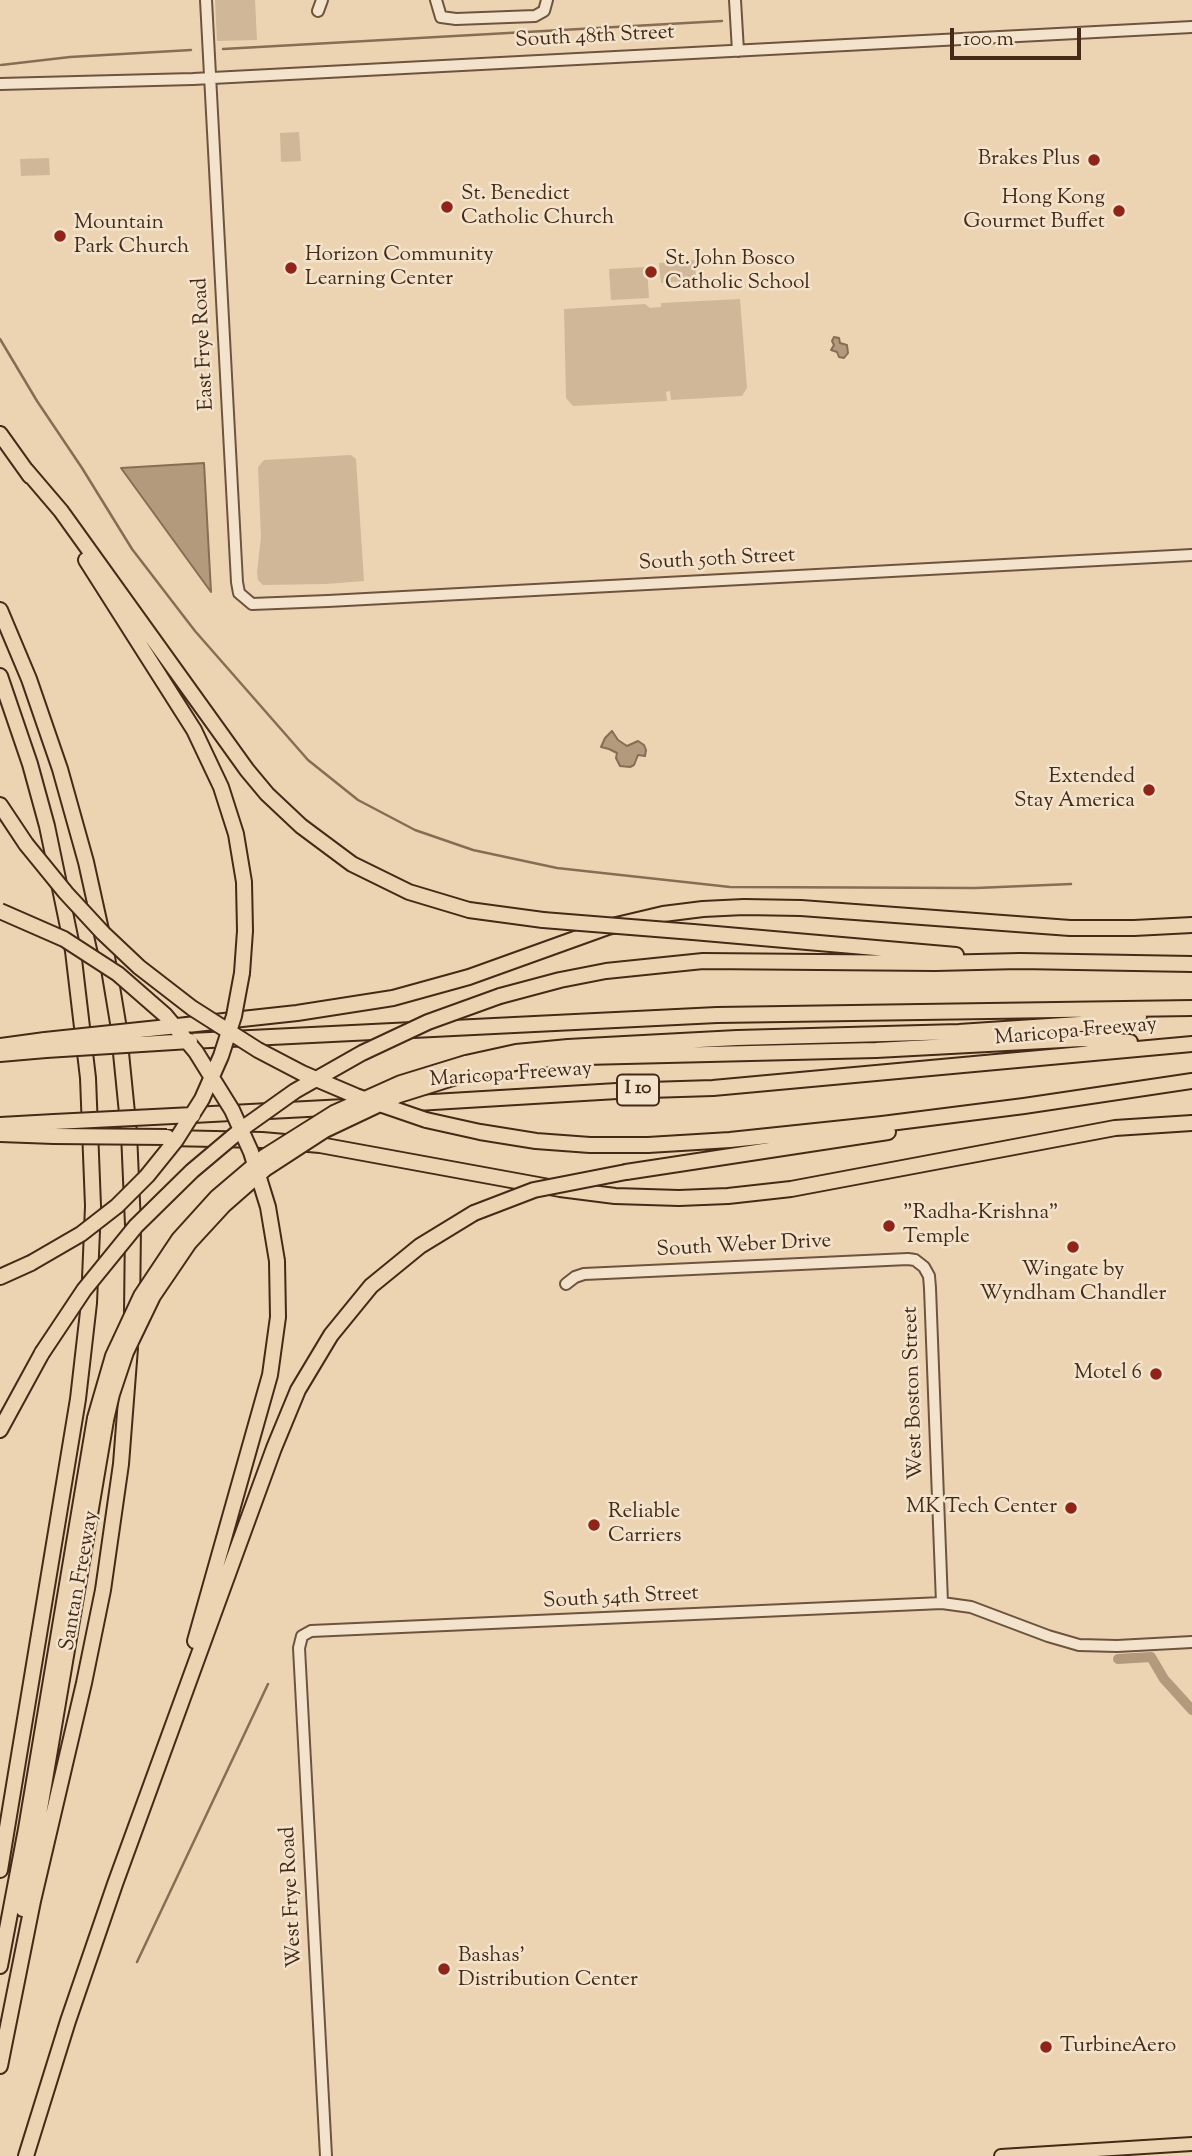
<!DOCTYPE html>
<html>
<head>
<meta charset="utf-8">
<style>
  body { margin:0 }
  #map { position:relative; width:1192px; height:2156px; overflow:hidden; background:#ecd4b2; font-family:"Sorts Mill Goudy",serif }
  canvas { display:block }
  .scale { position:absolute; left:950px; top:28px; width:131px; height:32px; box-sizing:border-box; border:4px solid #442a17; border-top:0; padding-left:9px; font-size:21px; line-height:24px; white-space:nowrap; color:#442a17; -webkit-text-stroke:5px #f3e3cd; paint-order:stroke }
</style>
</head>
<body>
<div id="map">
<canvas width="1192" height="2156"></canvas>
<div class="scale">100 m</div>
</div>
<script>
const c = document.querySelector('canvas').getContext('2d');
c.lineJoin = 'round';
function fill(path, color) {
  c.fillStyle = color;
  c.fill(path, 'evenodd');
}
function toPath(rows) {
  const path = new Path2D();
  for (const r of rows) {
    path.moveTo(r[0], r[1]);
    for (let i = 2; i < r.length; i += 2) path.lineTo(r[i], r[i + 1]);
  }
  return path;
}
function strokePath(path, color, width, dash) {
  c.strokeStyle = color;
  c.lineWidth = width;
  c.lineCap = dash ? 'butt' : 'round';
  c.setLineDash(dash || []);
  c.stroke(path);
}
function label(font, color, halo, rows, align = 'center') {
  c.font = font + ' "Sorts Mill Goudy",serif';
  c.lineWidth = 5;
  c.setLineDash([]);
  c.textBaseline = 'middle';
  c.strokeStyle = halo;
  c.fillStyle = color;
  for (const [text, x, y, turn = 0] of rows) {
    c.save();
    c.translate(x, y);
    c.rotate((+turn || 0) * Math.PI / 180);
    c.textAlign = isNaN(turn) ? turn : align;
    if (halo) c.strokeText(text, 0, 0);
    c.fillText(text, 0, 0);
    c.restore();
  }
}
const green = toPath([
  [215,0,255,0,257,40,217,41],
  [299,132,301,161,281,162,280,133],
  [49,158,50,175,21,176,20,159],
  [695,260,696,280,661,283,659,263],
  [647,267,649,298,611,300,609,269],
  [740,299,747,388,742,396,671,400,670,391,666,392,667,401,573,406,566,398,564,309,645,304,650,308,661,307,661,303],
  [351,455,356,459,364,581,326,584,263,585,258,580,257,572,261,537,258,467,264,460]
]);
const water = toPath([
  [834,337,839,338,840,343,847,345,848,353,844,358,839,357,837,352,831,350,834,345,832,341,834,337],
  [204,463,211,592,121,468,204,463],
  [612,731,618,740,627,746,638,741,644,745,646,750,645,756,638,755,634,765,630,767,620,766,616,758,617,753,609,749,601,747,605,738,612,731]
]);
const stream = toPath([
  [223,49,722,21],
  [1,65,70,57,191,50],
  [0,339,37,401,82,468,132,549,195,631,308,760,358,800,415,830,473,850,557,868,730,887,976,888,1071,884],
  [137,1962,268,1684]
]);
const canal = toPath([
  [1118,1659,1151,1657,1164,1679,1192,1710]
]);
const minor = toPath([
  [206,0,237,582,239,593,252,604,328,601,1192,555],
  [436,0,441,17,456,19,535,16,544,11,547,0],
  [735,0,738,51],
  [318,11,322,0],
  [0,84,193,79,1192,27],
  [566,1284,575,1277,584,1274,908,1259,915,1260,924,1267,929,1276,930,1288,942,1603],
  [326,2156,299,1648,302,1636,311,1631,942,1603,971,1607,1048,1636,1079,1645,1117,1646,1192,1642]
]);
const major = toPath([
  [1001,2156,1192,2144]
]);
const highway = toPath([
  [0,434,30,476],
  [26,470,61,511,247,770,267,794,301,826,352,864,409,892,469,910,543,920],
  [86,560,194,730,221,787,236,834,244,882,245,931,242,973],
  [0,610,29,679,60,769,86,862,107,957,118,1023,129,1133,133,1225,132,1314],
  [0,676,30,764,47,826,73,951,88,1078,93,1206,89,1303,78,1399,0,1870],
  [0,805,26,844],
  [693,932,956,955],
  [500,996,560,980,606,971,703,961,935,963,1020,961,1192,964],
  [187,1025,297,1013,393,998,469,977,608,927,663,914,703,909,744,907,801,908,1070,928,1134,928,1192,925],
  [190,1041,717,1015,1192,1008],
  [0,1046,45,1040],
  [0,1054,46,1050],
  [466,1063,516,1052,568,1047,737,1038,959,1032,1094,1023,1139,1017],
  [469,1073,525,1061,584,1057,876,1050,1081,1039,1130,1042],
  [383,1105,617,1091,713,1088,1192,1044],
  [193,1115,345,1107],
  [426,1120,480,1132,536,1141,590,1145,648,1145,730,1140,882,1124,1024,1106,1192,1081],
  [0,1125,54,1122],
  [0,1134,54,1136],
  [168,1138,262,1140,320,1145,560,1189,615,1196,679,1198,728,1196,791,1189,1115,1128,1192,1123],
  [626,1172,888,1132],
  [0,1277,31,1263],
  [0,1430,42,1353],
  [195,1641,270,1375,278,1317,277,1261],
  [23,1909,106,1420],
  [0,1966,26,1829,95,1418],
  [0,2066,33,1901,84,1683,103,1590,121,1464,130,1348],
  [26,2156,68,2021,115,1884,274,1448,298,1390,331,1335,371,1286,420,1246,474,1213]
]);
const highwayBridge = toPath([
  [26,844,66,893,103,933,139,967,192,1008,258,1050,302,1073,356,1096,426,1120],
  [0,911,64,939,118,974,165,1015,196,1052,232,1110,251,1152,268,1207,277,1261],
  [543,920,693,932],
  [45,1040,187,1025],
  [46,1050,190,1041],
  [54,1122,193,1115],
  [54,1136,167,1137],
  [474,1213,534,1190,626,1172],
  [31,1263,81,1234,117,1206,147,1176,176,1140,202,1099,221,1056,234,1016,242,973],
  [42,1353,84,1290,136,1226,192,1171,243,1128,295,1091,362,1053,428,1022,500,996],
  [95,1418,113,1356,141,1296,179,1239,217,1197,264,1157,334,1113,401,1083,466,1063],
  [106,1420,112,1394,126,1352,153,1296,189,1243,224,1205,265,1169,325,1130,399,1095,469,1073]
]);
const markers = [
  [1094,160,7,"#8f2418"],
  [447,207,7,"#8f2418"],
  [1119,211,7,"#8f2418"],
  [60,236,7,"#8f2418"],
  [291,268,7,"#8f2418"],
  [651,272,7,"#8f2418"],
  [1149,790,7,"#8f2418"],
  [889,1226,7,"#8f2418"],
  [1073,1247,7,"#8f2418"],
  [1156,1374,7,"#8f2418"],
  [1071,1508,7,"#8f2418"],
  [594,1525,7,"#8f2418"],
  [444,1969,7,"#8f2418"],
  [1046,2047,7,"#8f2418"]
];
const shields = [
  [638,1090,42]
];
const shieldNames = [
  ["I 10",638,1090]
];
const streetNames = [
  ["South 48th Street",595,38,-3],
  ["East Frye Road",205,344,-93],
  ["South 50th Street",717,561,-3],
  ["Maricopa Freeway",1076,1033,-5],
  ["Maricopa Freeway",511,1076,-4],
  ["South Weber Drive",744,1247,-3],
  ["West Boston Street",915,1393,-92],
  ["Santan Freeway",81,1581,-80],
  ["South 54th Street",621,1599,-3],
  ["West Frye Road",293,1897,-93]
];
const poiNames = [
  ["Brakes Plus",1080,160,"right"],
  ["St. Benedict",461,195],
  ["Catholic Church",461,219],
  ["Hong Kong",1105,199,"right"],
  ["Gourmet Buffet",1105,223,"right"],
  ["Mountain",74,224],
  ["Park Church",74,248],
  ["Horizon Community",305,256],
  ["Learning Center",305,280],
  ["St. John Bosco",665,260],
  ["Catholic School",665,284],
  ["Extended",1135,778,"right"],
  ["Stay America",1135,802,"right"],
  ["\"Radha-Krishna\"",903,1214],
  ["Temple",903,1238],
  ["Wingate by",1073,1271,"center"],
  ["Wyndham Chandler",1073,1295,"center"],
  ["Motel 6",1142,1374,"right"],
  ["MK Tech Center",1057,1508,"right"],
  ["Reliable",608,1513],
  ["Carriers",608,1537],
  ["Bashas'",458,1957],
  ["Distribution Center",458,1981],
  ["TurbineAero",1060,2047]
];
fill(green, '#cfb798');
fill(water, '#b39a7d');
strokePath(water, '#876d54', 2);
strokePath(stream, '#876d54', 2.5);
strokePath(canal, '#b39a7d', 10);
strokePath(minor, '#6e543e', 14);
strokePath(major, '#442a17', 16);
strokePath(highway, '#442a17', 18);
strokePath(minor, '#f3e3cd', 10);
strokePath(major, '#ecd4b2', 12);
strokePath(highway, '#ecd4b2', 14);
strokePath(highwayBridge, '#442a17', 18, []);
strokePath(highwayBridge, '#ecd4b2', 14);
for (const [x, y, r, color] of markers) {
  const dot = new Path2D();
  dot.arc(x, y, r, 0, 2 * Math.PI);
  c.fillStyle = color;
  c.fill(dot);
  strokePath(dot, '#f3e3cd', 2.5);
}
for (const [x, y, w] of shields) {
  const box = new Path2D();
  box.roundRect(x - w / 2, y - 15.5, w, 31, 5);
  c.fillStyle = '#f3e3cd';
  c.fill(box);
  strokePath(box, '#442a17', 2);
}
label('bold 19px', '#442a17', null, shieldNames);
label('21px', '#442a17', '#f3e3cd', streetNames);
label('21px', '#442a17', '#f3e3cd', poiNames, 'left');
</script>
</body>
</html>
